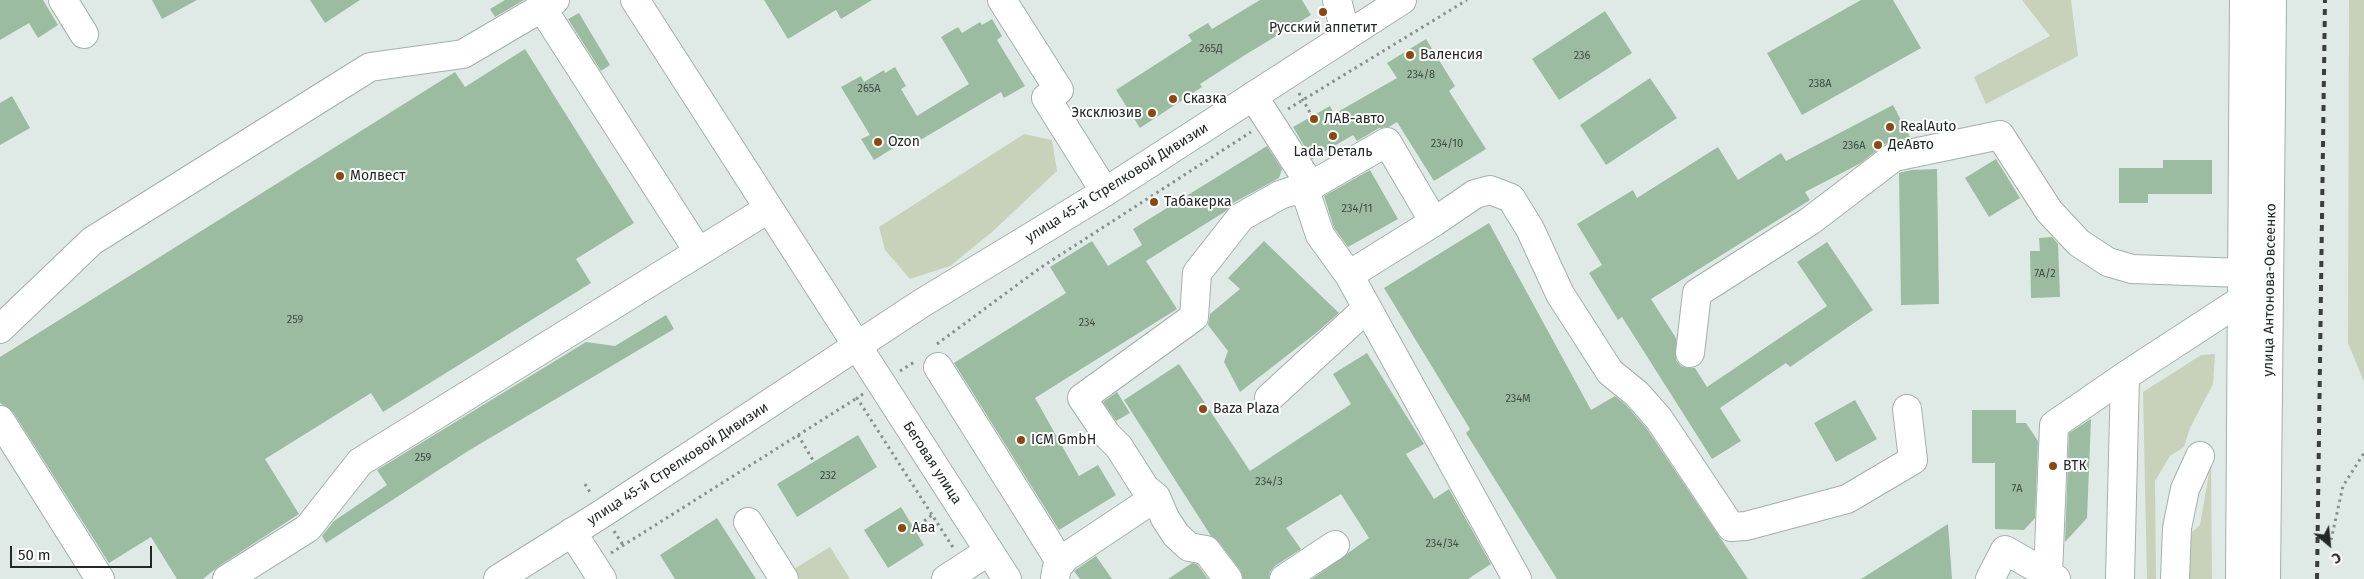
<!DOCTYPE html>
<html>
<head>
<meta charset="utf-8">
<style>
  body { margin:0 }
  #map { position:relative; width:2364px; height:579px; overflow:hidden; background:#dfeae7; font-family:"Fira Sans",sans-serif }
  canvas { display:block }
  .north { position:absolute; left:2304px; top:519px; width:50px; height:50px; -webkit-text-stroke:4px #fff; paint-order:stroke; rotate:152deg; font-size:14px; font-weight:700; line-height:20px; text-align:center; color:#232726 }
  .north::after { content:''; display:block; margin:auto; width:18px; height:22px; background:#232726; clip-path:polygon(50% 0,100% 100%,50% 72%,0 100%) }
  .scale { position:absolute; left:10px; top:546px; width:142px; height:22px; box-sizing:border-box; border:2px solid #232726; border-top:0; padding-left:6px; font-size:15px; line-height:18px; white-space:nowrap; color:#232726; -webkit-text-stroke:4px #fff; paint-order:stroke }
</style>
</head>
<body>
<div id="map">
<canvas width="2364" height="579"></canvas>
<div class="north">С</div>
<div class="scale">50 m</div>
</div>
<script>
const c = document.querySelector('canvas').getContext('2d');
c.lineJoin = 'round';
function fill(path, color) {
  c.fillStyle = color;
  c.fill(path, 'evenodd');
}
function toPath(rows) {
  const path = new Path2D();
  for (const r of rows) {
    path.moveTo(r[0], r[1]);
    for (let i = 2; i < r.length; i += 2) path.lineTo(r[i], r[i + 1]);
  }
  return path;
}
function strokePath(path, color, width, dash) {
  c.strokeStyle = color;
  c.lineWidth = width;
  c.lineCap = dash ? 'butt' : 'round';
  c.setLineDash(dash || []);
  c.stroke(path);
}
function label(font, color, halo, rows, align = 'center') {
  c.font = font + ' "Fira Sans",sans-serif';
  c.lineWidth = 4;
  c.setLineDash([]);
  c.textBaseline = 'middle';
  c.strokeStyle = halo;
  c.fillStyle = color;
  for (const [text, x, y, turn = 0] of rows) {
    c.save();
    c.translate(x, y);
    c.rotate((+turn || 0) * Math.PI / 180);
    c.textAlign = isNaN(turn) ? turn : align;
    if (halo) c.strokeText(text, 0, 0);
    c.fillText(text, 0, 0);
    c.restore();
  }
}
const green = toPath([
  [2022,0,2071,0,2078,56,1986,104,1974,77,2050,36],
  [2349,0,2364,0,2364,382,2348,343],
  [1024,134,1052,140,1057,171,992,232,950,266,910,279,885,250,879,227],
  [2215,354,2213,384,2190,428,2184,447,2170,456,2155,481,2156,579,2147,579,2143,392,2201,355],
  [2211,462,2212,579,2188,579,2188,535,2200,525],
  [830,547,850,579,800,579,794,569]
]);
const building = toPath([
  [0,0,43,0,58,25,38,38,29,23,0,40],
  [152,0,197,0,162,19],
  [310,0,360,0,325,23],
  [505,0,524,0,495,17,490,9],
  [764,0,872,0,841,19,836,10,788,39],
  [1260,0,1302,0,1311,15,1245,55,1200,84,1202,87,1140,128,1116,90,1192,41,1188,35,1208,23,1212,29],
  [1861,0,1893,0,1921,48,1802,115,1767,53],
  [1605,11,1632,53,1559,100,1532,59],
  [579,13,610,65,601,71,568,19],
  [992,19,1002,36,997,40,1025,86,1004,98,1001,92,907,148,903,142,874,160,861,139,870,135,841,87,861,76,864,82,884,70,885,73,895,67,906,86,901,89,917,116,969,84,941,37,958,27,962,33,980,22,982,25],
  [1426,39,1455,86,1449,91,1486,149,1434,181,1397,122,1389,127,1379,128,1357,141,1353,135,1312,159,1293,127,1330,106,1334,114,1397,78,1387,63],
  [525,49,634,223,576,259,591,283,383,412,371,393,265,459,299,514,219,566,203,579,177,579,151,537,109,563,13,412,0,403,0,357,455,72,465,87],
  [1650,78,1677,118,1606,165,1580,125],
  [12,96,30,128,0,145,0,103],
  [1893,105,1910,137,1885,144,1861,163,1805,192,1810,200,1651,299,1676,338,1676,360,1681,366,1688,368,1695,368,1707,387,1827,306,1797,262,1827,242,1873,310,1790,367,1786,363,1720,408,1741,441,1712,459,1622,317,1618,320,1589,273,1602,265,1577,224,1633,190,1637,198,1718,147,1738,180,1781,153,1786,161],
  [1267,146,1282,169,1279,178,1233,203,1226,211,1146,261,1177,309,1035,398,1079,476,1098,465,1116,495,1059,530,954,363,1066,293,1050,267,1092,241,1108,266,1142,245,1133,229],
  [1996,159,2020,198,1989,217,1965,178],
  [2163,160,2212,160,2212,194,2148,194,2148,203,2119,203,2119,168,2163,168],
  [1937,169,1939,304,1901,305,1899,173,1911,170],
  [1370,170,1398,219,1348,247,1334,228,1324,196],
  [1489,223,1591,410,1615,396,1626,405,1647,429,1748,579,1557,579,1466,433,1470,429,1384,288],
  [2052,237,2058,244,2060,297,2031,298,2030,251,2040,251,2039,238],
  [1264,241,1339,313,1316,333,1240,392,1224,362,1228,351,1208,325,1210,314,1240,289,1228,278],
  [666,315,674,329,468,451,326,543,322,536,334,521,387,485,377,470,586,342,615,346],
  [1367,353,1424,444,1406,454,1434,499,1449,489,1491,564,1468,579,1312,579,1369,538,1341,494,1286,528,1301,549,1275,566,1270,572,1269,579,1243,579,1240,570,1218,541,1211,536,1124,400,1179,364,1250,471,1351,404,1333,374],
  [1117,392,1130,413,1116,421,1103,402],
  [1855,400,1877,439,1836,462,1814,423],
  [1972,410,2016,410,2016,423,2026,423,2038,441,2035,518,2024,530,1995,529,1995,463,1972,463],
  [2091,419,2087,518,2065,542,2069,433],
  [858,435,877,467,797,517,777,484],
  [901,507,924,545,888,568,864,530],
  [717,518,756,579,675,579,660,555],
  [1948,524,1952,579,1861,579],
  [1096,556,1112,579,1080,579,1074,571],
  [1192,563,1197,564,1208,579,1168,579]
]);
const path = toPath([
  [1299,93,1312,116],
  [1288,109,1467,0],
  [937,344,1040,268,1251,132],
  [900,371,916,361],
  [863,394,857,398,954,549],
  [798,435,814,462],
  [585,484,591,494],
  [914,529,932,515],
  [614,531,623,545],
  [2331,540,2343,486,2364,453],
  [611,553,857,398]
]);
const minor = toPath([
  [63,0,84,34],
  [635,0,1007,579],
  [1002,0,1059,90,1046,98,1105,192],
  [1337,0,1346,36],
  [542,8,698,251],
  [1253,96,1306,178,1307,196,1320,235,1349,275,1517,579],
  [1307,188,1387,142,1434,222,1349,275],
  [1434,222,1475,194,1490,190,1511,198,1530,229,1560,294,1610,372,1637,394,1659,419,1731,527,1746,526,1847,499,1913,460,1907,409],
  [0,329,92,241,370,67,463,54,555,0],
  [1690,353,1697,293,1810,221,1894,157,2000,135,2049,211,2079,243,2108,262,2132,269,2243,273],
  [938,367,1061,563],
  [1269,398,1367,308],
  [0,420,100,579],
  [748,522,784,579],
  [572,532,602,579],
  [2048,575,2054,425,2125,376],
  [1055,578,1057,567,1066,557,1156,497],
  [227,579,308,528,360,462,768,209],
  [946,579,989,551],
  [1228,579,1206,550,1189,547,1176,535,1165,518,1156,497,1145,488,1119,447,1107,435,1082,398,1194,317,1197,273,1241,217,1280,195,1295,190,1307,196],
  [1284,579,1335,545],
  [1990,579,2005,550,2056,579],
  [2120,579,2125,376,2243,299],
  [2175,579,2177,528,2185,489,2200,456]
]);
const major = toPath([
  [498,579,603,513,922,303,1105,192,1402,0]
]);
const highway = toPath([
  [2240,579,2244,0],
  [2266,579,2272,0]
]);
const rail = toPath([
  [2317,579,2325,0]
]);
const markers = [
  [1323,12,5,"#8a4815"],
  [1410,55,5,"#8a4815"],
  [1173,99,5,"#8a4815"],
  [1152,113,5,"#8a4815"],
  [1314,119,5,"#8a4815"],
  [1890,127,5,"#8a4815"],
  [1333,136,5,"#8a4815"],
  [878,142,5,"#8a4815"],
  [1878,145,5,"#8a4815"],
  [340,176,5,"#8a4815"],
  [1154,202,5,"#8a4815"],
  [1203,409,5,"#8a4815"],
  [1021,440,5,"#8a4815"],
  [2053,466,5,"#8a4815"],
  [902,528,5,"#8a4815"]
];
const numberNames = [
  ["265Д",1211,49],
  ["236",1582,56],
  ["234/8",1421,75],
  ["238А",1820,84],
  ["265А",869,89],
  ["234/10",1447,144],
  ["236А",1854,146],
  ["234/11",1357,209],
  ["7А/2",2045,274],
  ["259",295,320],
  ["234",1087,323],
  ["234М",1518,399],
  ["259",423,458],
  ["232",828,476],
  ["234/3",1269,482],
  ["7А",2017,489],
  ["234/34",1442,544]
];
const poiNames = [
  ["Русский аппетит",1323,28,"center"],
  ["Валенсия",1420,55],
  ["Сказка",1183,99],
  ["Эксклюзив",1142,113,"right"],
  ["ЛАВ-авто",1324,119],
  ["RealAuto",1900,127],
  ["Ozon",888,142],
  ["ДеАвто",1888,145],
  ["Lada Dеталь",1333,152,"center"],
  ["Молвест",350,176],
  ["Табакерка",1164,202],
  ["Baza Plaza",1213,409],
  ["ICM GmbH",1031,440],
  ["ВТК",2063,466],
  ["Ава",912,528]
];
const streetNames = [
  ["улица 45-й Стрелковой Дивизии",1117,183,-32],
  ["улица Антонова-Овсеенко",2270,290,-89],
  ["Беговая улица",932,463,57],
  ["улица 45-й Стрелковой Дивизии",678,464,-33]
];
fill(green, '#c8d2ba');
fill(building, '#9bbca1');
strokePath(minor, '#a5afac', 30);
strokePath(major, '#a5afac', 30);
strokePath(highway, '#a5afac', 30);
strokePath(path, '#88908e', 3, [2.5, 4]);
strokePath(minor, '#fff', 28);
strokePath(major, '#fff', 28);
strokePath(highway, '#fff', 28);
strokePath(rail, '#3a3f3e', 4, [6, 6]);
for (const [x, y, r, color] of markers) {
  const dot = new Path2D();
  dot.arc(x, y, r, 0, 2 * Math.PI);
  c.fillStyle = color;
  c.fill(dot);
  strokePath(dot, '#fff', 2);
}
label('11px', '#414c45', null, numberNames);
label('14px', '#232726', '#fff', poiNames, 'left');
label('14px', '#232726', '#fff', streetNames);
</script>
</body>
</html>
